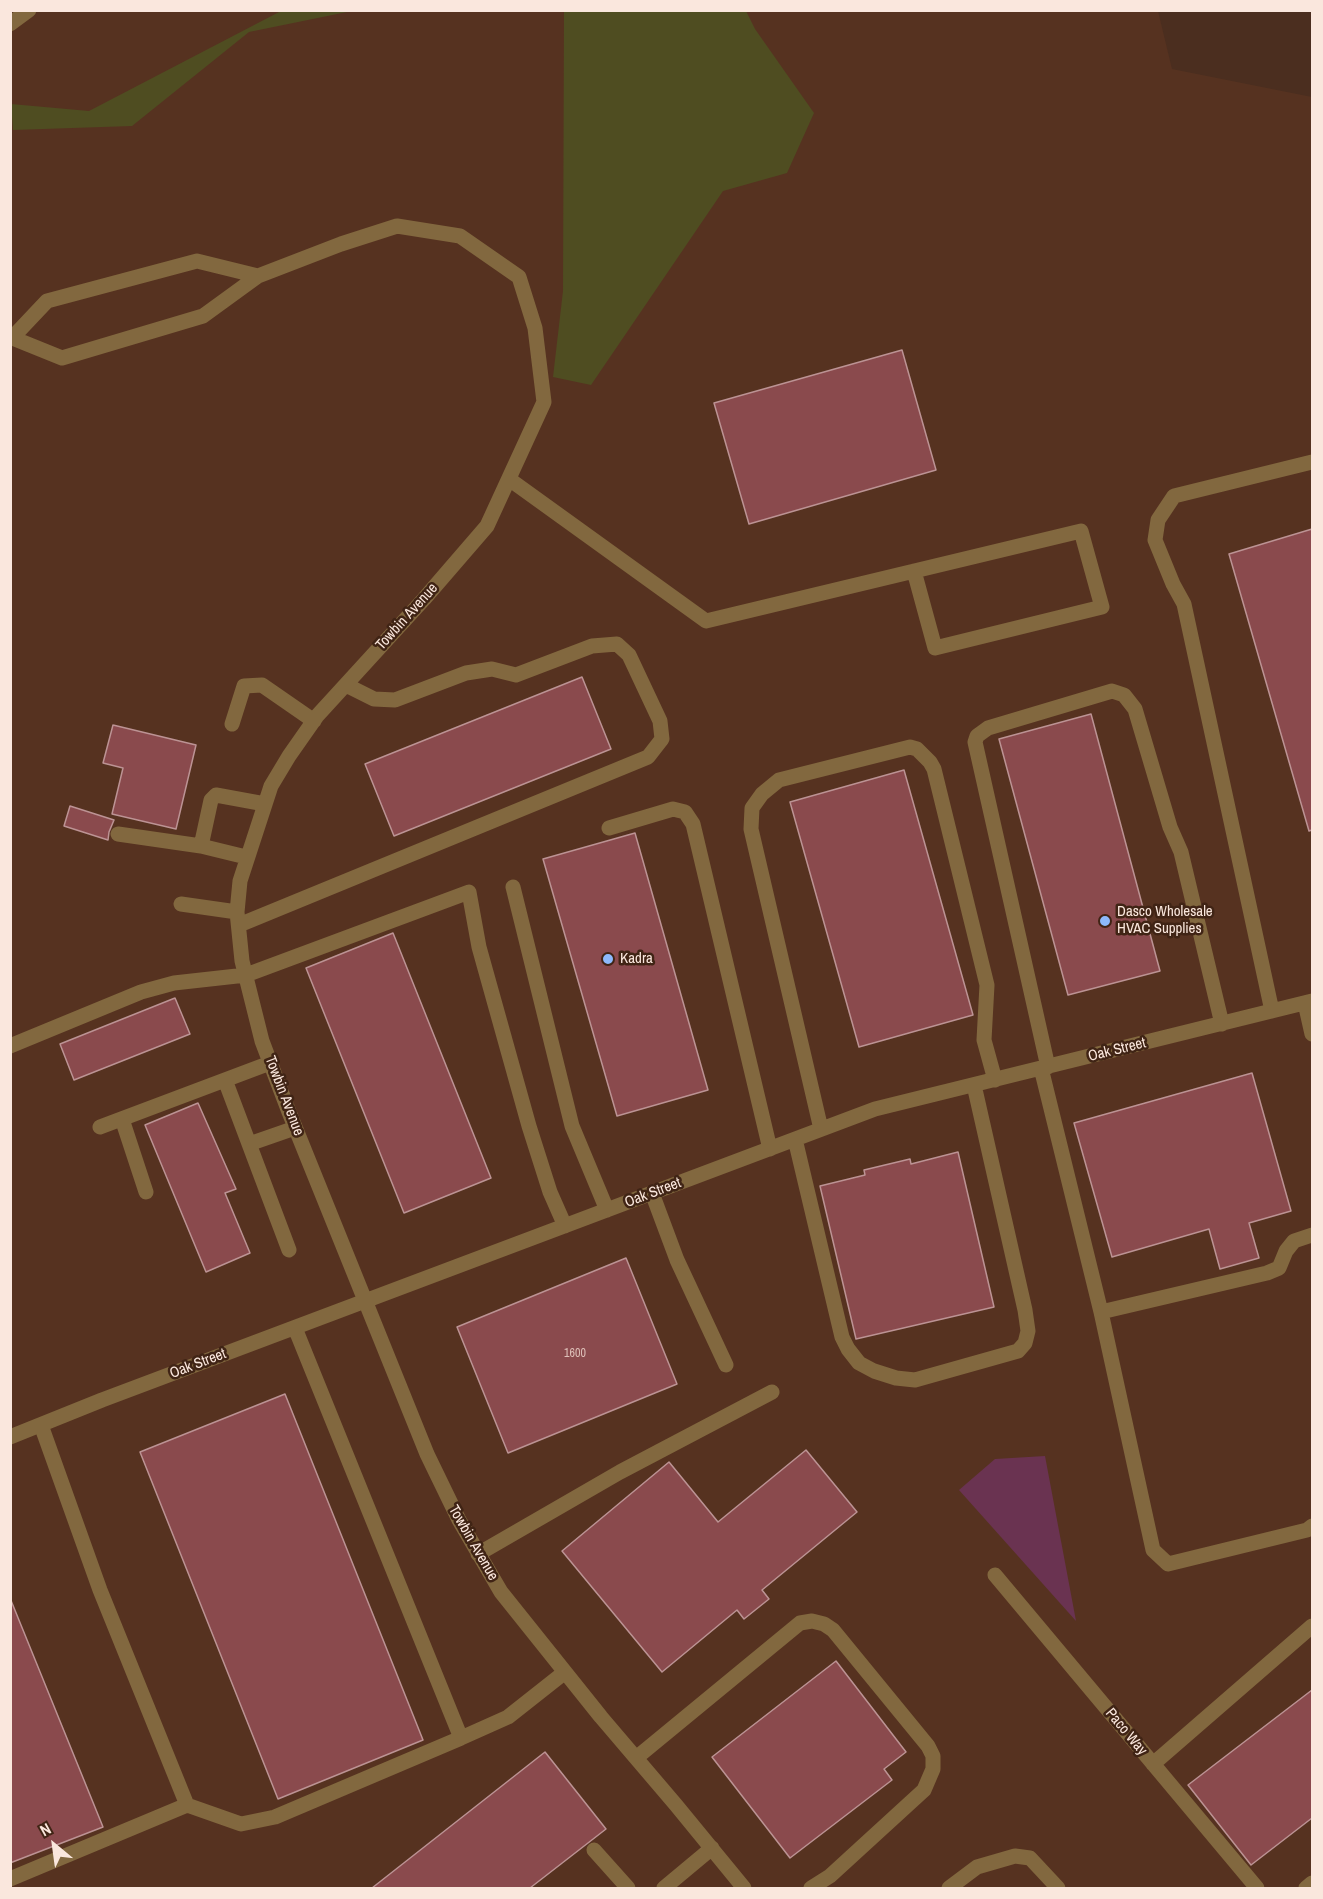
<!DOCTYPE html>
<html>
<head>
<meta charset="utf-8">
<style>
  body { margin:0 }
  #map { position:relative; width:1323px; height:1899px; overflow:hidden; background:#4b2e1f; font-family:"Archivo Narrow",sans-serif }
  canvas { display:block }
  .frame { position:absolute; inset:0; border:12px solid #fae7dd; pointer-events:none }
  .north { position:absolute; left:24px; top:1815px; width:60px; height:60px; -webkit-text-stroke:4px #402415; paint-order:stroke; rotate:331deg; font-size:16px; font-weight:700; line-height:24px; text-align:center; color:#fae7dd }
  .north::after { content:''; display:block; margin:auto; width:21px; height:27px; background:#fae7dd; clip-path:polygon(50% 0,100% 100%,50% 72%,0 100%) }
</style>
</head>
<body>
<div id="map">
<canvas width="1323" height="1899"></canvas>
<div class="frame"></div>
<div class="north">N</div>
</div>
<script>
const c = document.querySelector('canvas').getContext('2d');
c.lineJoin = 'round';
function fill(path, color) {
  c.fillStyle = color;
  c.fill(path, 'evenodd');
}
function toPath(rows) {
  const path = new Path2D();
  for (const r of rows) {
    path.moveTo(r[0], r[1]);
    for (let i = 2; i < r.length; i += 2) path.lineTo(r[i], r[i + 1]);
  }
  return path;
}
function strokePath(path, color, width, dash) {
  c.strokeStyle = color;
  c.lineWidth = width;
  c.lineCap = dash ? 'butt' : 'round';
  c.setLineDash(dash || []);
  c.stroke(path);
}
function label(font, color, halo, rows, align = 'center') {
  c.font = font + ' "Archivo Narrow",sans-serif';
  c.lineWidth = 5;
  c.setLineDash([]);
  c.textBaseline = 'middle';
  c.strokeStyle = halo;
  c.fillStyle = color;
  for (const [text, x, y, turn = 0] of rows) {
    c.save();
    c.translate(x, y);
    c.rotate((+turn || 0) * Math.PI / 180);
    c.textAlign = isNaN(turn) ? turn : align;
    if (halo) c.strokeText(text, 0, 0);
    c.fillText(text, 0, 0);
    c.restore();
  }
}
const built = toPath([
  [11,11,1158,11,1172,69,1312,97,1312,1888,11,1888]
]);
const green = toPath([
  [281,11,352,11,249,32,132,126,13,130,11,104,89,111],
  [564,11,746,11,755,29,814,113,787,173,723,191,591,385,553,377,563,291]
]);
const water = toPath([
  [1045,1456,1076,1621,959,1490,995,1459]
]);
const building = toPath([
  [902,350,936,470,749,524,714,403,902,350],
  [1312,529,1312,830,1309,831,1229,554,1312,529],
  [582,677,611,749,394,836,365,764,582,677],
  [1091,714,1160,971,1068,995,999,739,1091,714],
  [113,725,196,745,176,829,112,814,123,768,103,763,113,725],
  [904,770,973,1015,859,1047,790,802,904,770],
  [70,806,114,820,109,832,108,840,64,826,70,806],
  [635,833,708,1090,617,1116,543,859,635,833],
  [393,933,491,1178,404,1213,306,968,393,933],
  [175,998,190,1034,74,1080,60,1044,175,998],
  [1252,1073,1291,1211,1249,1223,1259,1258,1220,1269,1209,1229,1112,1257,1074,1123,1252,1073],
  [198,1103,236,1189,225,1193,250,1253,206,1272,145,1125,198,1103],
  [958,1152,994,1307,856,1339,820,1186,865,1175,864,1170,910,1159,911,1164,958,1152],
  [626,1258,677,1384,508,1453,457,1327,626,1258],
  [285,1394,423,1740,278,1799,140,1452,285,1394],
  [806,1450,857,1512,762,1590,769,1599,744,1619,737,1610,662,1672,562,1551,669,1462,718,1522,806,1450],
  [10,1598,103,1827,10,1863,10,1598],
  [836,1661,906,1752,884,1769,892,1780,790,1858,712,1757,836,1661],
  [1312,1690,1312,1818,1251,1865,1188,1785,1312,1690],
  [545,1752,606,1829,530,1888,372,1888,545,1752]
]);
const minor = toPath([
  [10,24,29,10],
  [10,337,62,358,203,316,258,276,341,244,397,226,460,236,519,277,535,328,544,402,487,526,424,599,317,716,289,756,271,786,240,881,237,912,242,961,262,1041,289,1112,427,1454,459,1520,501,1592,601,1717,676,1805,744,1888],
  [13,337,47,301,197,261,258,276],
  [509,479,706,621,1081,531,1102,607,935,648,914,571],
  [232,724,244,686,262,685,314,721],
  [609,828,673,809,685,812,693,824,770,1149],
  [118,834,201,846,246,857],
  [201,846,211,800,216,795,265,804],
  [513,887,572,1126,607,1210],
  [181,904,237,912],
  [239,925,648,757,662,739,660,721,629,655,617,644,592,646,516,675,492,669,466,673,395,700,374,699,346,685],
  [1305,1003,1312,1034],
  [1272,1011,1184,604,1173,584,1155,540,1158,520,1174,496,1312,462],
  [10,1046,141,992,174,983,246,975,469,892,479,947,529,1126,550,1192,565,1226],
  [1048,1067,975,742,977,736,988,728,1112,691,1124,695,1135,709,1170,827,1181,852,1222,1024],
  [1041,1068,1101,1312,1153,1550,1168,1564,1307,1530,1312,1526],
  [225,1080,289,1250],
  [122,1119,146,1192],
  [100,1127,270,1063],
  [821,1129,751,829,752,808,762,794,779,780,910,747,917,749,930,762,934,769,987,985,984,1040,995,1080],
  [795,1139,842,1337,848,1349,859,1363,874,1371,896,1378,915,1380,1018,1351,1025,1343,1028,1331,1025,1310,974,1085],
  [249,1144,295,1128],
  [652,1193,677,1260,726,1365],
  [1101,1312,1267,1273,1279,1268,1286,1251,1294,1241,1312,1235],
  [41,1425,100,1590,187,1805],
  [10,1437,102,1400,875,1109,1312,1001],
  [478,1554,620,1472,772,1392],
  [995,1575,1257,1888],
  [461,1738,508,1717,565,1672],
  [636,1758,800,1623,812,1621,824,1624,833,1630,928,1746,933,1756,933,1769,924,1790,830,1876,811,1888],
  [1153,1764,1312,1626],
  [594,1850,628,1888],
  [10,1879,187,1805,241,1824,275,1817,461,1738,295,1328],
  [664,1888,712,1848],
  [949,1888,977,1867,1015,1856,1030,1858,1058,1888],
  [1306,1888,1312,1883]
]);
const markers = [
  [1105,921,6,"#8db9fc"],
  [608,959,6,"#8db9fc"]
];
const numberNames = [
  ["1600",575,1354]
];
const streetNames = [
  ["Towbin Avenue",407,617,-48],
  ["Oak Street",1117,1050,-14],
  ["Towbin Avenue",284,1096,69],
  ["Oak Street",653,1193,-21],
  ["Oak Street",198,1364,-21],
  ["Towbin Avenue",473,1543,60],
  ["Paco Way",1126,1732,50]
];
const poiNames = [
  ["Dasco Wholesale",1117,912],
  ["HVAC Supplies",1117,929],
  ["Kadra",620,959]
];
fill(built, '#563220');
fill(green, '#4f4d21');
fill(water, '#6a3351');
fill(building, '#8a4a4d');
strokePath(building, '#bc9394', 1.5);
strokePath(minor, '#82683f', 15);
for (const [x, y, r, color] of markers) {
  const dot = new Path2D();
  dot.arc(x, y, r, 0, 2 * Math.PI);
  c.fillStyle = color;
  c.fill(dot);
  strokePath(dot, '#402415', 2);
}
label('12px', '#dec0b9', null, numberNames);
label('15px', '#fae7dd', '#402415', streetNames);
label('15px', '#fae7dd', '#402415', poiNames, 'left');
</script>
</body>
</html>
